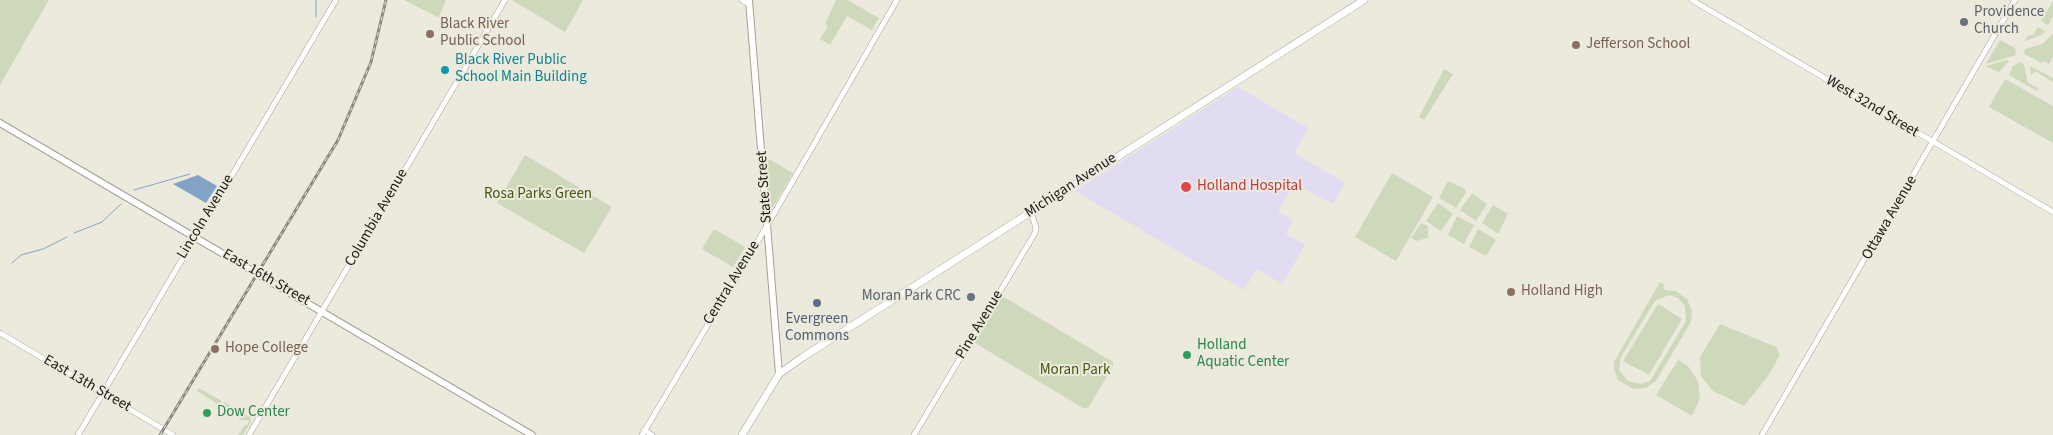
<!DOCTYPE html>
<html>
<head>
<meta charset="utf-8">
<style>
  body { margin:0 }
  canvas { display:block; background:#eceadd }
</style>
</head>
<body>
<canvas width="2053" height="435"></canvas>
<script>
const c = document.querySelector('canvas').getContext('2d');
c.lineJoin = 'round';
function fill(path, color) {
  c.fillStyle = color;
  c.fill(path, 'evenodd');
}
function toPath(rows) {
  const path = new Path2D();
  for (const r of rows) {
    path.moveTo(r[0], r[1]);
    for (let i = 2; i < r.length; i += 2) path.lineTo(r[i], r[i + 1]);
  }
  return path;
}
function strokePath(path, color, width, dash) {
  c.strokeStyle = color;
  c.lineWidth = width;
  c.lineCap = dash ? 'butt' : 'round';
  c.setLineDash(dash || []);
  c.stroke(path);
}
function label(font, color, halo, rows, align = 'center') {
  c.font = font + ' "Source Sans 3",sans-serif';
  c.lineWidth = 4;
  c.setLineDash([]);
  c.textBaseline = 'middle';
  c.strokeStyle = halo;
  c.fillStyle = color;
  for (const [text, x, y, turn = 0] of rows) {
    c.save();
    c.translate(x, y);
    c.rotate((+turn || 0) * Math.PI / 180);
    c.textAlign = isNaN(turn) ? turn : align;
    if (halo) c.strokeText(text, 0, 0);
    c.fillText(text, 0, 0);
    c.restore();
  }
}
const medical = toPath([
  [1238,87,1308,128,1294,153,1345,183,1333,204,1294,184,1278,211,1293,221,1286,234,1305,245,1282,284,1257,269,1244,290,1075,191]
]);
const green = toPath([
  [0,0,49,0,0,85],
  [404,0,446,0,439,17,437,17],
  [512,0,583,0,565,32],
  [836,0,848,0,879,18,872,30,847,16,830,45,820,39,828,26,825,24],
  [2053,1,2053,16,2048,25,2041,21],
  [2038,27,2045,31,2042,35,2025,41,2028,36,2033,35],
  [2053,34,2053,57,2049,64,2043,61,2041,63,2024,54,2025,49,2042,44],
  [2000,40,2015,48,2016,55,1986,64],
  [2007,60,2009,61,1999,72,1985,66],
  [2020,62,2024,65,2028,83,2038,88,2037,91,2009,75,2013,66],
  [2030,66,2053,78,2053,82,2035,71,2031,75],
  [1444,69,1453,74,1424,120,1419,117],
  [2005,79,2053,106,2053,143,1989,107],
  [525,155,612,207,584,253,497,203],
  [765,157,793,173,769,214],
  [1392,173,1433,197,1396,261,1355,237],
  [1448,181,1465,189,1466,192,1456,208,1439,198],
  [1472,193,1487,204,1476,221,1460,210],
  [1438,203,1453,214,1441,231,1426,221],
  [1493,205,1508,214,1498,234,1482,223],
  [1457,216,1474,225,1464,244,1448,235],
  [1421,223,1428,226,1428,238,1416,241,1411,238],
  [714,229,745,247,733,267,702,249],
  [1478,229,1496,240,1486,256,1469,247],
  [1660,282,1665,285,1663,288,1666,290,1676,291,1687,299,1692,311,1691,322,1656,381,1646,388,1633,389,1618,380,1614,369,1614,362],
  [1669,295,1678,298,1685,306,1686,321,1650,381,1640,384,1628,381,1619,370,1621,357,1655,301],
  [1004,297,1113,362,1113,366,1088,408,1083,408,975,343,999,299],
  [1658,304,1682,319,1649,375,1623,361],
  [1720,324,1776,347,1780,355,1768,376,1744,406,1713,391,1701,376,1700,357],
  [1678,360,1688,366,1698,381,1700,399,1692,416,1656,395],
  [199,388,222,401,219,405,197,391],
  [224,402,250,417,251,422,243,435,238,435,244,426,248,424,249,420,241,420,226,411,228,409,223,404]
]);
const water = toPath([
  [198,175,217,186,206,203,173,184]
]);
const stream = toPath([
  [316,0,316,17],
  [134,190,190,174],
  [74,233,102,222,121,204],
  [12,263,21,255,43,249,67,237]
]);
const tertiary = toPath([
  [742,0,749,4],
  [1692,0,2053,212],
  [0,333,173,435],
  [644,430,652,435],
  [78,435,336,0],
  [249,435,505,0],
  [642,435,768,224,897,0],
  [914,435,1035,233,1036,228,1031,212],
  [1762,435,2015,0]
]);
const secondary = toPath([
  [749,0,779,374],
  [0,123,532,435]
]);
const primary = toPath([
  [742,435,779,374,803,357,1364,0]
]);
const rail = toPath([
  [160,435,338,140,371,62,386,0]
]);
const markers = [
  [1964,22,5,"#6b7280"],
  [430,34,5,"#8d6e63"],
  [1576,45,5,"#8d6e63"],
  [445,70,5,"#0f9aa8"],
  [1186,187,6,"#e0444e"],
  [1511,292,5,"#8d6e63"],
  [971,297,5,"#6b7280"],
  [817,303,5,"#5c6f8a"],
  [215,349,5,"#8d6e63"],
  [1187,355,5,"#2e9e5b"],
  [207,413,5,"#2e9e5b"]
];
const worshipNames = [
  ["Providence",1974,13],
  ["Church",1974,30],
  ["Moran Park CRC",961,297,"right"]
];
const educationNames = [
  ["Black River",440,25],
  ["Public School",440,42],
  ["Jefferson School",1586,45],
  ["Holland High",1521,292],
  ["Hope College",225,349]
];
const cultureNames = [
  ["Black River Public",455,61],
  ["School Main Building",455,78]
];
const streetNames = [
  ["West 32nd Street",1872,107,31],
  ["Michigan Avenue",1071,186,-33],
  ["State Street",765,187,-94],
  ["Lincoln Avenue",206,217,-59],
  ["Columbia Avenue",377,218,-60],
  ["Ottawa Avenue",1890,218,-60],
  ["East 16th Street",266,278,30],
  ["Central Avenue",732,283,-59],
  ["Pine Avenue",980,325,-59],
  ["East 13th Street",87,384,30]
];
const healthNames = [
  ["Holland Hospital",1197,187]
];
const parkNames = [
  ["Rosa Parks Green",538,195],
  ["Moran Park",1075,371]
];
const serviceNames = [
  ["Evergreen",817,320],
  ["Commons",817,337]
];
const leisureNames = [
  ["Holland",1197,346],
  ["Aquatic Center",1197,363],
  ["Dow Center",217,413]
];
fill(medical, '#e1dcf1');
fill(green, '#ced9bb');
fill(water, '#82a3c5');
strokePath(stream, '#82a3c5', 1);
strokePath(tertiary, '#a2a094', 6);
strokePath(secondary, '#a2a094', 8);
strokePath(primary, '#a2a094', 8);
strokePath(tertiary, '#fff', 5);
strokePath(secondary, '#fff', 6);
strokePath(primary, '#fff', 7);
strokePath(rail, '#8b8a80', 3);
strokePath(rail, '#eceadd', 1, [4]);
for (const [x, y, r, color] of markers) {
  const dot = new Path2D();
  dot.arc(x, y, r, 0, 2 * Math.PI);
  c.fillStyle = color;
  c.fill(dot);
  strokePath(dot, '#eceadd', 2);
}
label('15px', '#5b616d', '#eceadd', worshipNames, 'left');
label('15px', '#785e54', '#eceadd', educationNames, 'left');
label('15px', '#0d838f', '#eceadd', cultureNames, 'left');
label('15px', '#1a1a15', '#eceadd', streetNames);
label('15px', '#be3a42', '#eceadd', healthNames, 'left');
label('15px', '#445513', '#eceadd', parkNames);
label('15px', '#4e5e75', '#eceadd', serviceNames);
label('15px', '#27864d', '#eceadd', leisureNames, 'left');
</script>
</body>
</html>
